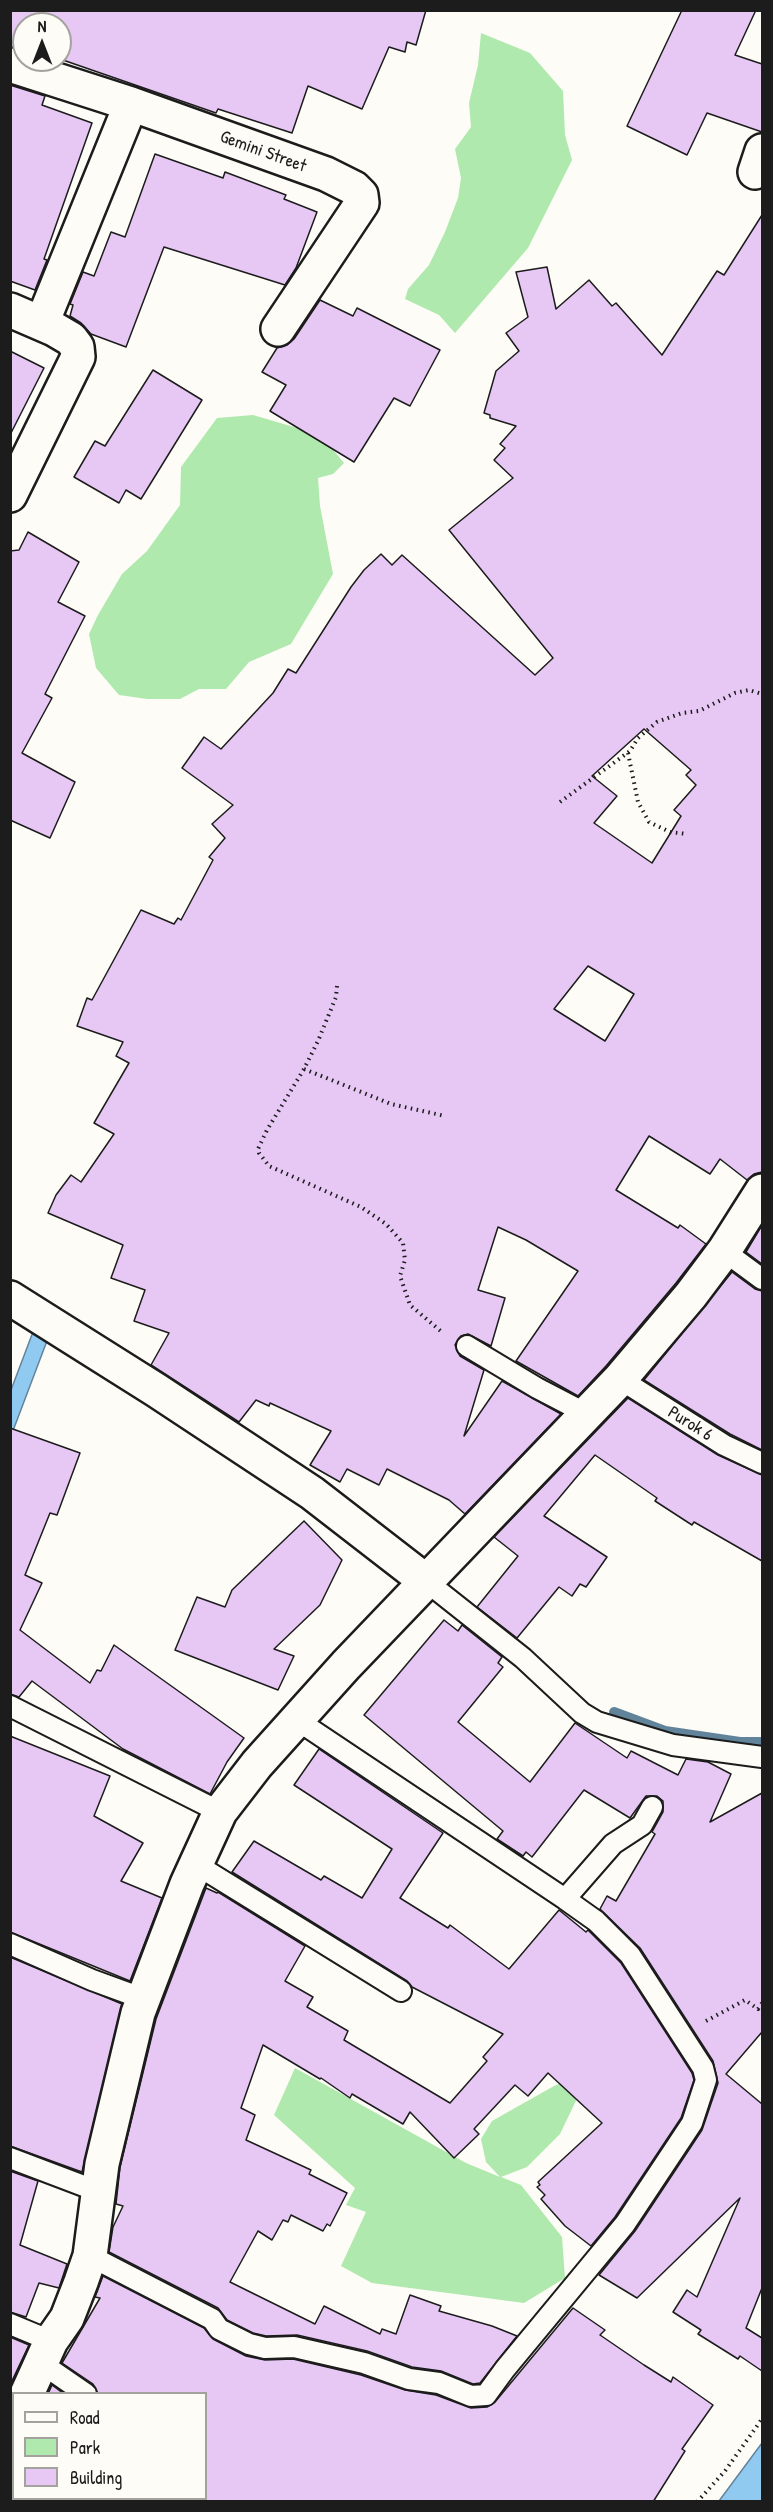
<!DOCTYPE html>
<html>
<head>
<meta charset="utf-8">
<style>
  body { margin:0 }
  #map { position:relative; width:773px; height:2512px; overflow:hidden; background:#fdfcf7; font-family:"Patrick Hand",sans-serif }
  canvas { display:block }
  .frame { position:absolute; inset:0; border:12px solid #1c1c1c; pointer-events:none }
  .legend { position:absolute; left:12px; top:2392px; width:195px; height:108px; box-sizing:border-box; background:#fdfcf7; border:2px solid #a3a29f; margin:0; padding:8px 10px; list-style:none; font-size:18px; color:#1c1c1c }
  .legend li { display:flex; align-items:center; gap:12px; height:30px }
  .legend b { width:30px; border:2px solid #a3a29f }
  .north { position:absolute; left:12px; top:12px; width:60px; height:60px; box-sizing:border-box; background:#fdfcf7; border:2px solid #a3a29f; border-radius:50%; rotate:0deg; font-size:16px; font-weight:700; line-height:24px; text-align:center; color:#1c1c1c }
  .north::after { content:''; display:block; margin:auto; width:21px; height:27px; background:#1c1c1c; clip-path:polygon(50% 0,100% 100%,50% 72%,0 100%) }
</style>
</head>
<body>
<div id="map">
<canvas width="773" height="2512"></canvas>
<div class="frame"></div>
<ul class="legend">
<li><b style="height:8px;background:#fdfcf7"></b>Road</li>
<li><b style="height:16px;background:#afe9ad"></b>Park</li>
<li><b style="height:16px;background:#e7c8f5"></b>Building</li>
</ul>
<div class="north">N</div>
</div>
<script>
const c = document.querySelector('canvas').getContext('2d');
c.lineJoin = 'round';
function fill(path, color) {
  c.fillStyle = color;
  c.fill(path, 'evenodd');
}
function toPath(rows) {
  const path = new Path2D();
  for (const r of rows) {
    path.moveTo(r[0], r[1]);
    for (let i = 2; i < r.length; i += 2) path.lineTo(r[i], r[i + 1]);
  }
  return path;
}
function strokePath(path, color, width, dash) {
  c.strokeStyle = color;
  c.lineWidth = width;
  c.lineCap = dash ? 'butt' : 'round';
  c.setLineDash(dash || []);
  c.stroke(path);
}
function label(font, color, halo, rows, align = 'center') {
  c.font = font + ' "Patrick Hand",sans-serif';
  c.lineWidth = 5;
  c.setLineDash([]);
  c.textBaseline = 'middle';
  c.strokeStyle = halo;
  c.fillStyle = color;
  for (const [text, x, y, turn = 0] of rows) {
    c.save();
    c.translate(x, y);
    c.rotate((+turn || 0) * Math.PI / 180);
    c.textAlign = isNaN(turn) ? turn : align;
    if (halo) c.strokeText(text, 0, 0);
    c.fillText(text, 0, 0);
    c.restore();
  }
}
const green = toPath([
  [481,33,530,53,563,91,565,135,572,160,528,248,455,333,439,315,405,299,408,289,429,265,445,232,458,198,461,178,455,149,471,127,469,103,478,65],
  [253,415,321,435,344,463,333,474,318,478,320,506,333,574,291,644,249,662,226,689,199,689,180,699,147,699,119,695,96,668,89,634,98,615,122,574,147,551,180,505,181,467,217,418],
  [295,2068,466,2163,500,2177,486,2162,481,2139,492,2121,554,2086,575,2077,583,2086,560,2134,527,2167,501,2177,521,2185,562,2237,565,2278,524,2303,372,2283,341,2266,366,2212,346,2205,355,2188,274,2115]
]);
const water = toPath([
  [39,1316,53,1325,11,1436,11,1390,39,1316],
  [762,2443,762,2499,761,2501,719,2501,762,2443]
]);
const stream = toPath([
  [614,1712,665,1731,740,1742,762,1742]
]);
const building = toPath([
  [10,10,426,10,416,45,407,42,405,52,389,47,362,109,308,86,292,133,218,109,216,113,60,59,60,24,24,24,24,50,10,47,10,10],
  [682,10,756,10,735,55,762,64,762,132,707,113,687,155,627,126,682,10],
  [10,85,45,96,42,105,92,123,44,259,47,260,35,290,10,281,10,85],
  [155,154,223,178,225,172,286,195,284,199,317,212,296,268,285,285,164,247,126,347,91,334,81,323,70,316,73,305,70,304,83,272,94,276,111,232,125,237,155,154],
  [762,215,762,1172,754,1174,747,1180,720,1159,710,1174,649,1136,616,1190,678,1228,680,1225,706,1244,676,1283,606,1366,578,1396,516,1361,578,1271,526,1240,498,1227,478,1290,505,1298,491,1346,468,1334,461,1336,455,1345,460,1356,484,1370,464,1436,502,1381,561,1414,465,1514,449,1500,387,1469,379,1485,347,1469,340,1482,310,1465,331,1431,270,1403,269,1406,256,1400,239,1422,151,1365,169,1333,134,1321,145,1290,111,1278,123,1245,48,1213,56,1195,71,1175,81,1182,114,1134,94,1123,129,1063,116,1056,123,1042,77,1026,87,998,92,1000,141,910,174,924,178,918,181,920,213,860,209,857,225,838,212,824,233,805,182,768,204,737,221,749,273,693,288,669,296,673,351,587,364,570,381,554,392,565,402,555,535,675,553,658,449,530,513,478,494,460,505,448,500,444,516,426,490,418,490,415,484,413,496,371,519,351,506,333,528,317,516,272,547,267,556,309,589,280,612,306,616,303,662,355,717,271,724,275,762,215],
  [644,729,691,770,686,775,696,785,674,810,681,816,652,863,594,823,617,796,592,776,644,729],
  [588,966,634,994,605,1041,554,1009,588,966],
  [320,300,353,316,357,308,440,350,410,406,394,398,354,462,270,411,286,385,262,372,277,348,287,345,294,339,320,300],
  [10,351,44,368,10,435,10,351],
  [153,370,202,400,141,499,126,490,119,503,74,477,95,441,105,446,153,370],
  [28,532,79,562,58,602,85,616,45,694,52,698,22,753,75,782,50,838,10,820,10,551,19,550,28,532],
  [762,1225,762,1264,746,1252,762,1225],
  [732,1272,755,1289,762,1291,762,1450,730,1434,644,1380,732,1272],
  [628,1398,718,1455,762,1475,762,1561,694,1522,692,1525,655,1501,657,1498,595,1455,544,1516,607,1557,586,1587,580,1584,572,1596,559,1587,517,1638,477,1607,518,1556,494,1537,628,1398],
  [10,1428,80,1453,57,1515,50,1513,25,1575,42,1583,20,1630,90,1683,97,1670,101,1671,114,1645,244,1738,227,1762,210,1794,123,1749,32,1681,19,1697,10,1694,10,1428],
  [304,1521,342,1560,320,1605,274,1649,294,1656,278,1690,175,1650,197,1597,225,1607,232,1590,304,1521],
  [444,1620,458,1631,462,1625,502,1657,498,1663,503,1667,458,1722,530,1782,575,1723,627,1758,631,1751,678,1775,686,1759,708,1762,731,1774,710,1822,762,1793,762,2032,726,2074,762,2104,762,2288,746,2328,762,2338,762,2371,740,2356,738,2359,698,2334,701,2330,673,2312,687,2290,697,2297,740,2198,637,2298,599,2275,635,2231,702,2130,718,2083,713,2061,640,1948,600,1909,607,1896,616,1901,655,1834,652,1832,663,1812,663,1801,657,1796,646,1796,630,1818,584,1790,532,1857,526,1852,523,1856,497,1839,503,1831,364,1715,444,1620],
  [10,1736,110,1776,94,1816,143,1843,121,1881,162,1898,130,1981,10,1932,10,1736],
  [319,1749,443,1833,400,1898,448,1928,450,1925,509,1969,559,1910,586,1932,588,1930,621,1963,692,2073,694,2080,681,2118,615,2217,591,2246,565,2226,541,2199,545,2195,537,2187,540,2185,538,2182,602,2123,548,2073,528,2096,515,2085,474,2129,479,2134,454,2158,410,2112,403,2124,352,2094,350,2098,321,2078,320,2079,263,2045,241,2108,255,2115,246,2140,311,2170,309,2174,347,2193,330,2226,327,2224,323,2231,291,2215,288,2222,283,2220,272,2240,258,2231,230,2282,315,2324,324,2306,380,2334,382,2329,396,2334,410,2295,441,2306,439,2311,492,2326,517,2336,480,2383,473,2384,441,2371,412,2367,367,2351,297,2335,266,2336,253,2333,227,2320,218,2308,109,2252,113,2227,123,2206,116,2204,120,2167,156,2019,206,1888,217,1893,218,1892,305,1946,285,1981,313,1997,307,2007,348,2031,344,2040,450,2103,487,2061,483,2057,503,2034,412,1987,407,1981,232,1872,254,1841,321,1880,324,1876,362,1898,392,1849,294,1785,319,1749],
  [10,1957,122,2004,82,2172,10,2146,10,1957],
  [10,2171,38,2181,20,2245,67,2264,59,2288,39,2283,26,2317,10,2312,10,2171],
  [103,2276,204,2328,213,2339,246,2356,265,2360,293,2359,361,2375,405,2390,436,2395,471,2408,487,2407,495,2402,573,2308,605,2330,600,2335,644,2365,671,2382,673,2377,713,2405,682,2449,685,2451,653,2502,206,2502,206,2394,98,2394,93,2384,62,2363,100,2298,95,2297,103,2276],
  [10,2337,29,2345,10,2385,10,2337],
  [52,2385,64,2394,48,2394,52,2385]
]);
const path = toPath([
  [628,753,638,802,649,822,670,832,687,834],
  [560,802,630,751,638,738,657,722,682,713,699,711,735,693,749,690,762,694],
  [337,986,336,997,318,1041,304,1069,267,1130,258,1149,259,1153,269,1166,361,1207,386,1224,403,1243,405,1260,400,1276,410,1305,443,1333],
  [304,1069,391,1104,445,1116],
  [706,2021,745,2000,758,2009,762,2003],
  [697,2502,725,2471,762,2419]
]);
const lane = toPath([
  [724,1251,762,1279],
  [467,1346,537,1388,587,1414],
  [620,1379,724,1445,762,1463],
  [427,1582,523,1658,582,1713,597,1722,673,1745,762,1757],
  [10,1706,220,1812],
  [197,1865,401,1991],
  [565,1899,613,1844,642,1825,652,1807],
  [10,1944,92,1980,144,1999],
  [10,2158,97,2191],
  [90,2256,212,2319,219,2329,249,2344,265,2348,294,2347,364,2363,409,2379,439,2383,471,2396,486,2395,505,2369,625,2224,692,2123,706,2080,703,2068,630,1955,596,1921,565,1899,297,1720],
  [10,2324,51,2341],
  [41,2363,86,2394]
]);
const street = toPath([
  [10,65,131,104,326,174,354,188,361,195,362,203,278,329],
  [755,172,762,151],
  [10,310,54,329,71,339,77,347,78,357,10,495],
  [42,323,131,104],
  [10,1298,156,1390,312,1493,427,1582],
  [27,2394,51,2341,67,2318,81,2282,90,2256,102,2164,138,2013,187,1884,220,1812,257,1764,346,1665,620,1379,691,1295,724,1251,762,1191],
  [10,2434,14,2426]
]);
const streetNames = [
  ["Gemini Street",263,152,20],
  ["Purok 6",690,1424,32]
];
fill(green, '#afe9ad');
fill(water, '#91caf0');
strokePath(water, '#62849b', 1.5);
strokePath(stream, '#62849b', 10);
fill(building, '#e7c8f5');
strokePath(building, '#1c1c1c', 1.5);
strokePath(lane, '#1c1c1c', 24);
strokePath(street, '#1c1c1c', 38);
strokePath(path, '#1c1c1c', 4, [1.5, 4.5]);
strokePath(lane, '#fdfcf7', 20);
strokePath(street, '#fdfcf7', 33);
label('18px', '#1c1c1c', '#fdfcf7', streetNames);
</script>
</body>
</html>
